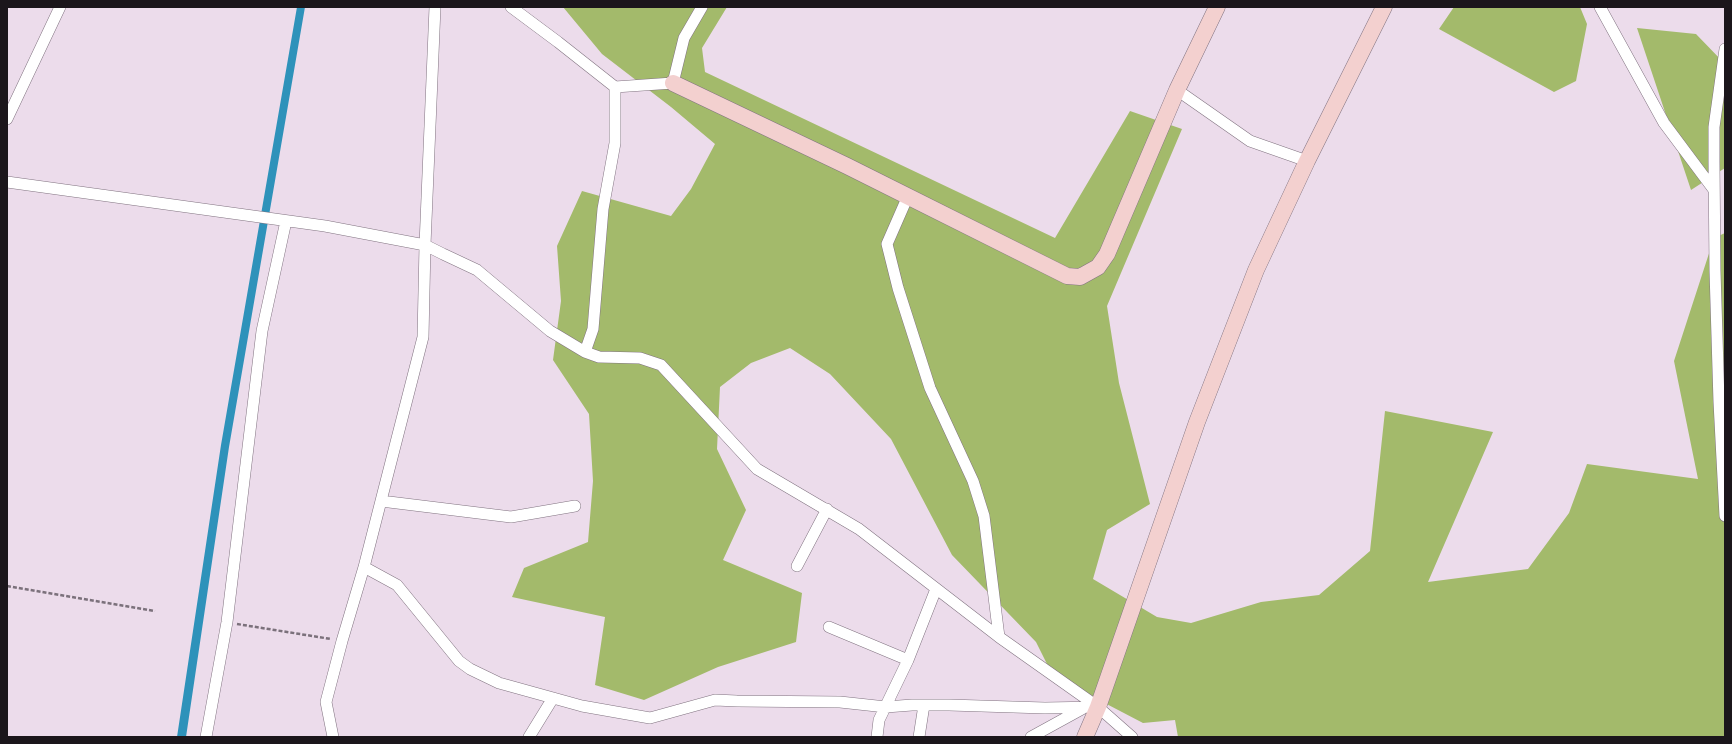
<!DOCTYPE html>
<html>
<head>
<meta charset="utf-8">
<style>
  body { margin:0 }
  #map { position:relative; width:1732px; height:744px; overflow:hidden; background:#ecdceb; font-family:Roboto,sans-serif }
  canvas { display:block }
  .frame { position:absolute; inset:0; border:8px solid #1b161b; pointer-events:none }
</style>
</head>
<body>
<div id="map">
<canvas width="1732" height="744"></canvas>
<div class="frame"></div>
</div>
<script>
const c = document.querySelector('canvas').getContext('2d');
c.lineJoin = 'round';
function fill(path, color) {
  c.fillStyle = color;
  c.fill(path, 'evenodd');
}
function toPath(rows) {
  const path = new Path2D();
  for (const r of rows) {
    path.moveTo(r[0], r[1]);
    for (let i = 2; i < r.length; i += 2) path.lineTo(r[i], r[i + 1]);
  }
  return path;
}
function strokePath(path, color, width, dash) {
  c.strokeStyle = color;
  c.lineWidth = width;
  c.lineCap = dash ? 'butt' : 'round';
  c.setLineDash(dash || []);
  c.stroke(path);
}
const forest = toPath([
  [563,7,727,7,702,48,705,72,1055,238,1130,111,1182,129,1107,306,1119,383,1150,504,1107,530,1093,579,1157,617,1191,623,1261,602,1319,595,1370,551,1385,411,1493,432,1428,582,1528,569,1569,513,1587,464,1698,479,1674,361,1714,238,1725,233,1725,737,1178,737,1175,720,1143,723,1053,676,1036,642,952,555,891,439,830,374,790,348,751,363,720,387,717,449,746,510,723,560,802,593,796,642,718,667,644,700,595,685,605,617,512,597,524,568,588,542,593,481,589,414,553,360,561,301,557,246,582,191,671,216,691,189,715,144,671,107,602,54],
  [1454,7,1580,7,1587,24,1576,81,1554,92,1439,29],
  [1637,28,1696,34,1725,64,1725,168,1691,190]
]);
const water = toPath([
  [297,7,305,7,229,447,186,737,177,737,221,445]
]);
const path = toPath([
  [7,586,155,611],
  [237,624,331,639]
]);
const street = toPath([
  [511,7,558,42,615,87,673,83,684,38,702,7],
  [1600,7,1664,123,1714,190],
  [1725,49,1714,127,1714,161,1715,271,1719,402,1725,516],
  [1177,90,1250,141,1307,161],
  [7,119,60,7],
  [7,182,325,226,425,245,443,254,477,270,550,331,585,352,599,357,640,358,661,365,757,469,859,529,999,637,1098,707,1132,737],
  [908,196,887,244,898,288,930,388,973,481,984,516,999,637],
  [585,352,593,329,603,209,615,143,615,87],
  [381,501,511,517,575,506],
  [797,566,827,509],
  [364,567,397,585,459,661,470,669,499,683,582,706,650,718,715,700,737,701,840,702,886,707,912,705,949,705,1045,708,1098,707],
  [829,627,908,660],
  [206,737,227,622,262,331,286,221],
  [333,737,326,702,342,641,364,567,423,337,425,245,435,7],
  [529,737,553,698],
  [877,737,879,720,908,660,936,589],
  [919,737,924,705],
  [1031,737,1082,709]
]);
const secondary = toPath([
  [673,83,847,166,1067,276,1080,277,1098,267,1107,254,1177,90,1217,7],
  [1085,737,1098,707,1197,422,1256,270,1307,161,1384,7]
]);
fill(forest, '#a3ba6b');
fill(water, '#2e92ba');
strokePath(street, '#817380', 12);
strokePath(secondary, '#817380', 17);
strokePath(path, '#7b717b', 2.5, [4, 2]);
strokePath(street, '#fff', 11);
strokePath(secondary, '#f3d0cf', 16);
</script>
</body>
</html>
